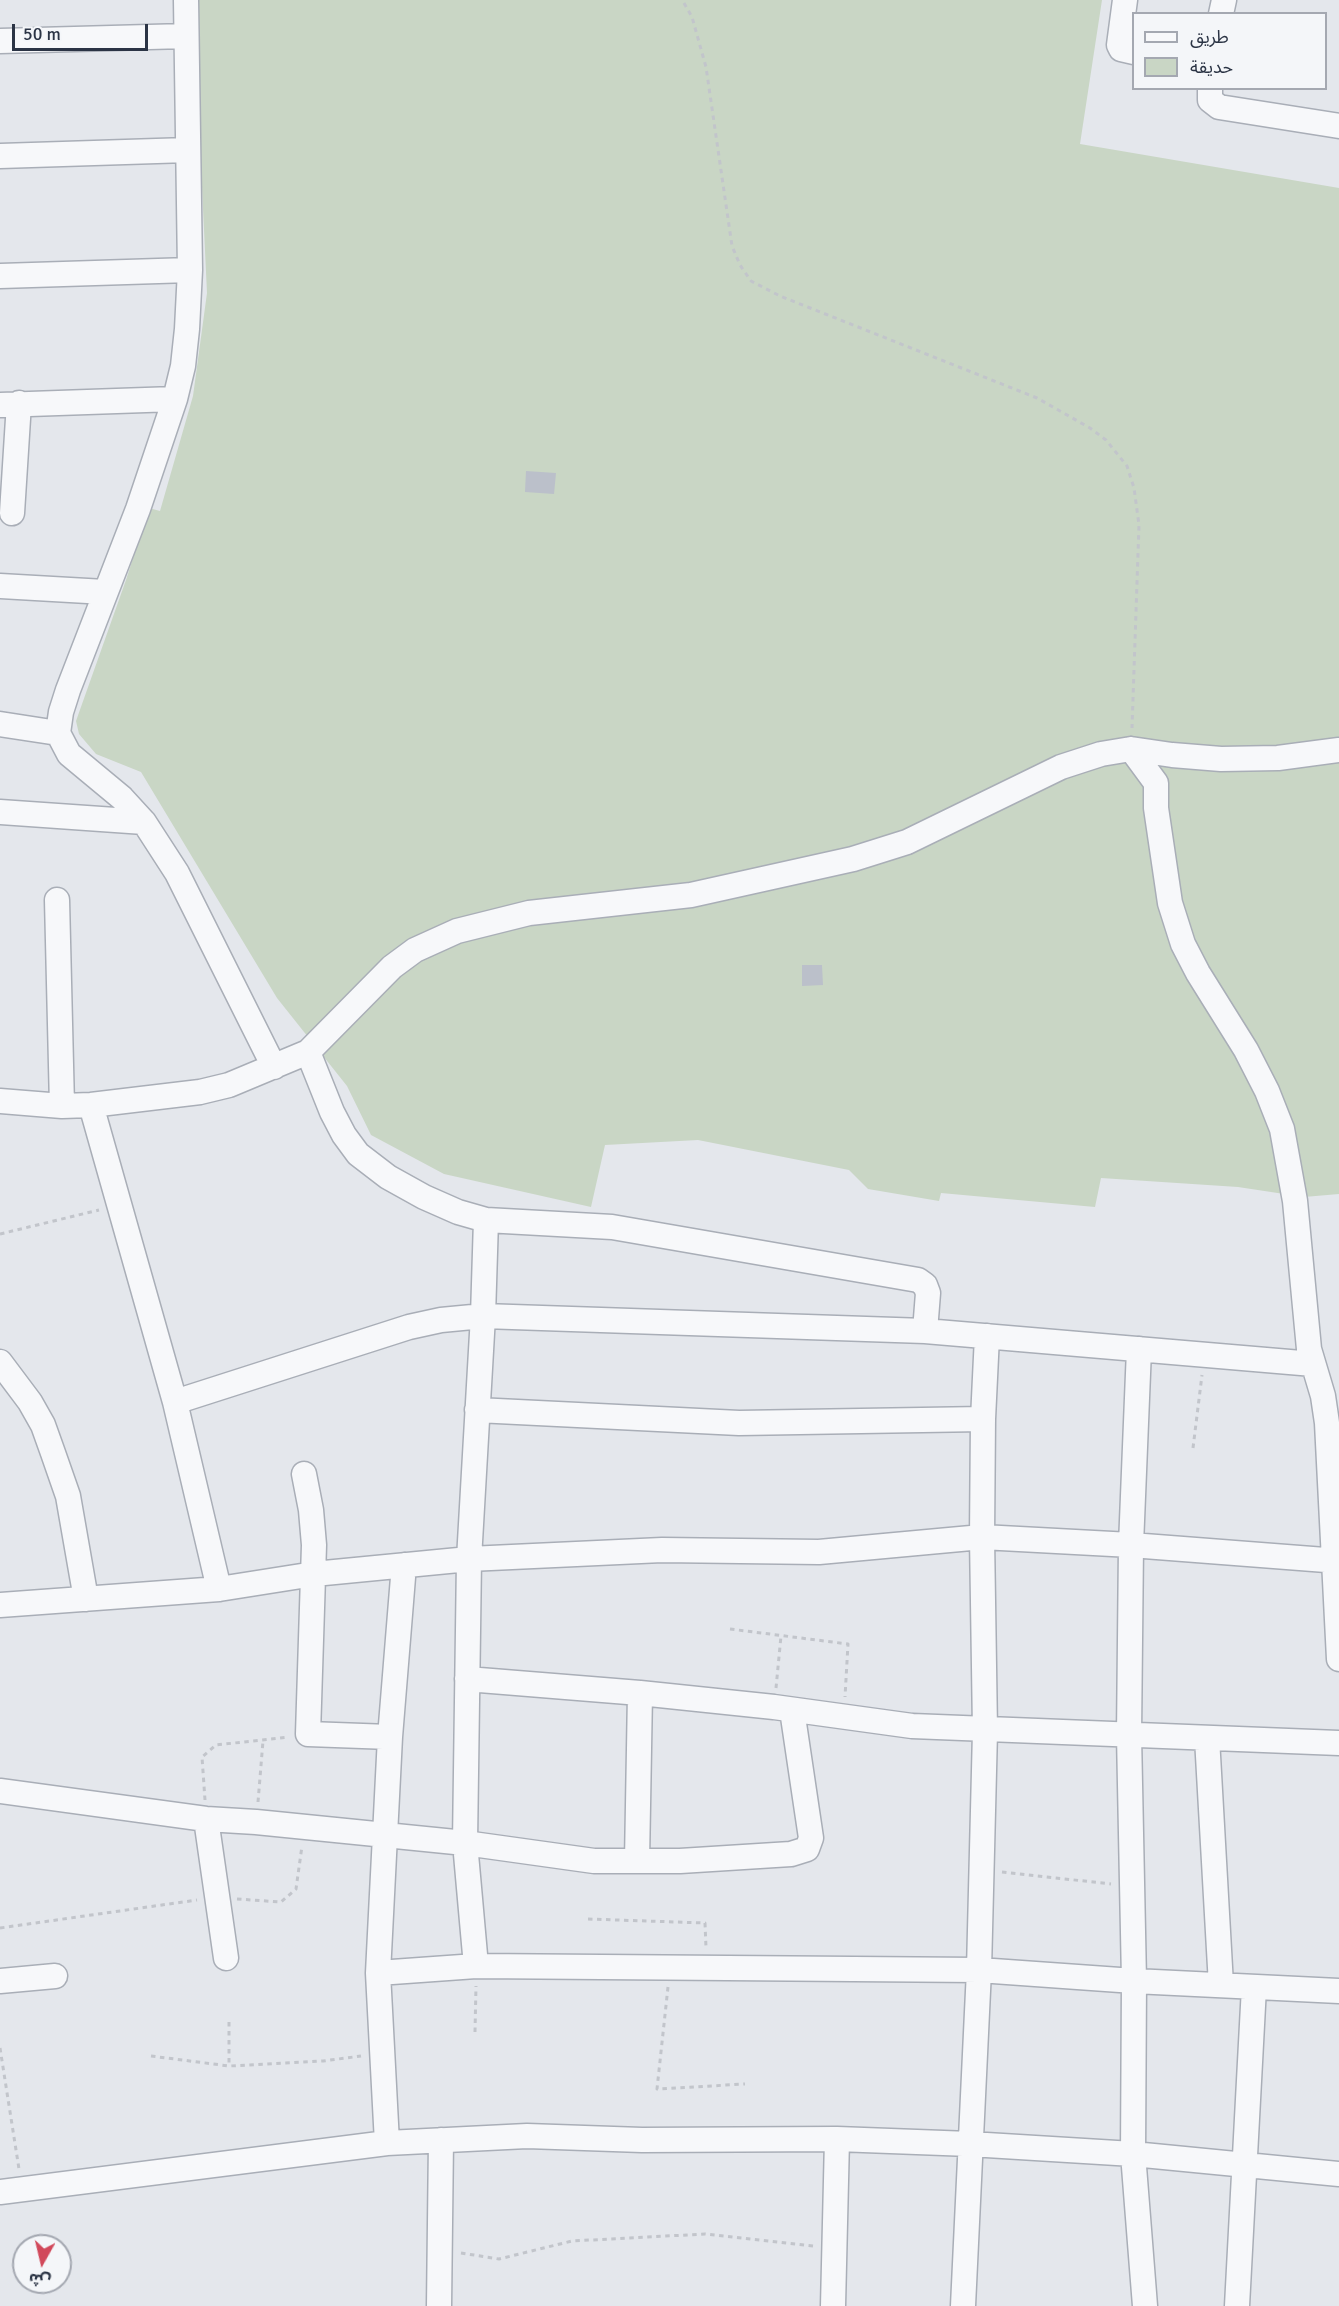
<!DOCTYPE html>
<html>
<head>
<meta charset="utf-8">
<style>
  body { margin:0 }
  #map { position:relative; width:1339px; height:2306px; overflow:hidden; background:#e4e7ec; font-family:Signika,"Noto Sans Arabic",sans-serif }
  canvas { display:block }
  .legend { position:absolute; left:1132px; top:12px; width:195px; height:78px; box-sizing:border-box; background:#f4f6f9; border:2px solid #a4a8b1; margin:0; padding:8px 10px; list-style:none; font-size:18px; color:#2b3445 }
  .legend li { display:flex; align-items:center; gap:12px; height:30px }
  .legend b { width:30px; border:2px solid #a4a8b1 }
  .north { position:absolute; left:12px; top:2234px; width:60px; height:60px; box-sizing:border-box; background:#f4f6f9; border:2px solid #a4a8b1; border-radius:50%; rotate:188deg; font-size:16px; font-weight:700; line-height:24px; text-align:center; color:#2b3445 }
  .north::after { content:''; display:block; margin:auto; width:21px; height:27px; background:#d1495b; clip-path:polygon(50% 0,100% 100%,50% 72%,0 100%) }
  .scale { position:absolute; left:12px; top:24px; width:136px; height:27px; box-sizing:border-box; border:3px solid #2b3445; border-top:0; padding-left:8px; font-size:18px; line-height:21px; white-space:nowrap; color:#2b3445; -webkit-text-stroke:4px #f4f6f9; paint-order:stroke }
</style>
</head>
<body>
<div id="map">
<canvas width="1339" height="2306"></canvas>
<ul class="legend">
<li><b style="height:8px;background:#f7f8fa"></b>طريق</li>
<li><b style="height:16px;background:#c9d6c5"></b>حديقة</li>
</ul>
<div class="north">ش</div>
<div class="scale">50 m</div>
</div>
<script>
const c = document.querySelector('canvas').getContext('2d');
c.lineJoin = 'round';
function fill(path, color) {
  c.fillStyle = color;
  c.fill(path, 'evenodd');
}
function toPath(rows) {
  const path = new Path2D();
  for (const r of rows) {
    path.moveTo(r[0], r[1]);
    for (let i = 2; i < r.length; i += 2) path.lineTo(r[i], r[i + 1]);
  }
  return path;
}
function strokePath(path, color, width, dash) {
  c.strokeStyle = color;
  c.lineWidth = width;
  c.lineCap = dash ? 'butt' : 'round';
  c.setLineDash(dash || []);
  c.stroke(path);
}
const green = toPath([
  [196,0,1102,0,1080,144,1339,188,1339,1194,1304,1197,1238,1187,1101,1178,1095,1207,941,1193,939,1201,868,1189,849,1170,698,1140,605,1145,591,1207,444,1174,371,1135,347,1086,277,998,141,772,96,754,79,734,76,721,126,580,149,508,160,511,193,396,207,293,197,82]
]);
const building = toPath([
  [526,471,556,473,554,494,525,492],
  [802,965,822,965,823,985,802,986]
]);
const path = toPath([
  [684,3,692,17,706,67,732,246,740,265,751,281,780,296,1037,398,1090,428,1106,440,1127,466,1134,488,1139,525,1132,728],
  [0,1234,99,1210],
  [1193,1448,1202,1375],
  [730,1629,848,1644,845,1697],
  [776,1688,781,1636],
  [205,1800,202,1757,216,1745,289,1737],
  [258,1802,263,1741],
  [1002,1872,1111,1884],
  [237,1899,281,1902,296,1889,302,1846],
  [588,1919,705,1923,706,1948],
  [0,1928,197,1900],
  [668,1987,657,2089,745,2084],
  [229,2022,229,2066],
  [475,2032,476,1986],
  [0,2048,19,2169],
  [151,2056,229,2066,323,2061,361,2056],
  [461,2253,499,2259,572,2241,705,2234,814,2246]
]);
const minor = toPath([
  [186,0,190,270,187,329,183,366,175,399,138,509,68,690,61,712,58,733,69,754,122,798,144,822,177,873,274,1067],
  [1125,0,1119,45,1121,49,1134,52],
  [1221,14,1224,0],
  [0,41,186,36],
  [1210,88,1210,100,1219,107,1339,126],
  [0,156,188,150],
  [0,276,190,270],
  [0,405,175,399],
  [12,513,19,403],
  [0,586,105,592],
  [0,724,58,733],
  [1131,749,1156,783,1156,808,1170,903,1183,944,1198,973,1246,1050,1267,1091,1282,1129,1295,1201,1309,1349,1323,1396,1327,1423,1339,1659],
  [0,812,144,822],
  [57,900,62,1106],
  [308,1052,332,1112,344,1135,358,1154,388,1177,424,1197,458,1212,486,1220,612,1227,918,1280,925,1285,928,1293,925,1331],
  [0,1101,62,1106,91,1105,200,1092,229,1085,308,1052,392,967,415,950,457,931,529,913,691,895,853,859,907,842,1061,767,1101,754,1131,749,1172,755,1221,759,1278,758,1339,750],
  [91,1105,175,1402,219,1589],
  [1139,1349,1131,1545,1129,1735,1134,1981,1133,2154,1145,2306],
  [0,1362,30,1402,43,1425,53,1453,68,1496,86,1599],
  [175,1402,409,1327,441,1320,483,1316,925,1331,1313,1364],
  [477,1410,739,1423,983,1419],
  [304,1474,311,1510,314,1545,308,1734,390,1737],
  [0,1605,219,1589,314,1574,469,1559,662,1550,819,1552,982,1537,1131,1545,1339,1561],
  [467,1679,640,1693,774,1707,912,1726,1339,1743],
  [1207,1738,1221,1985],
  [0,1791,206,1819,256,1822,465,1843,594,1861,680,1861,791,1854,807,1849,811,1838,792,1710],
  [206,1819,226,1958],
  [637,1861,640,1693],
  [476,1966,465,1843,469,1559,483,1316,486,1220],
  [378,1973,476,1966,979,1970,1134,1981,1339,1991],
  [0,1981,55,1976],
  [387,2143,378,1973,390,1737,404,1565],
  [0,2192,387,2143,527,2136,642,2140,837,2139,970,2144,1133,2154,1339,2174],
  [439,2306,441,2140],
  [833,2306,837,2139],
  [963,2306,979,1970,985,1731,982,1537,983,1419,987,1336],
  [1237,2306,1254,1987]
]);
fill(green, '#c9d6c5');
fill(building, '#bbc0ca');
strokePath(minor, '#a9aeb7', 27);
strokePath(path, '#c2c5cb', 3, [4.5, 4.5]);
strokePath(minor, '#f7f8fa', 24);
</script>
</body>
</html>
